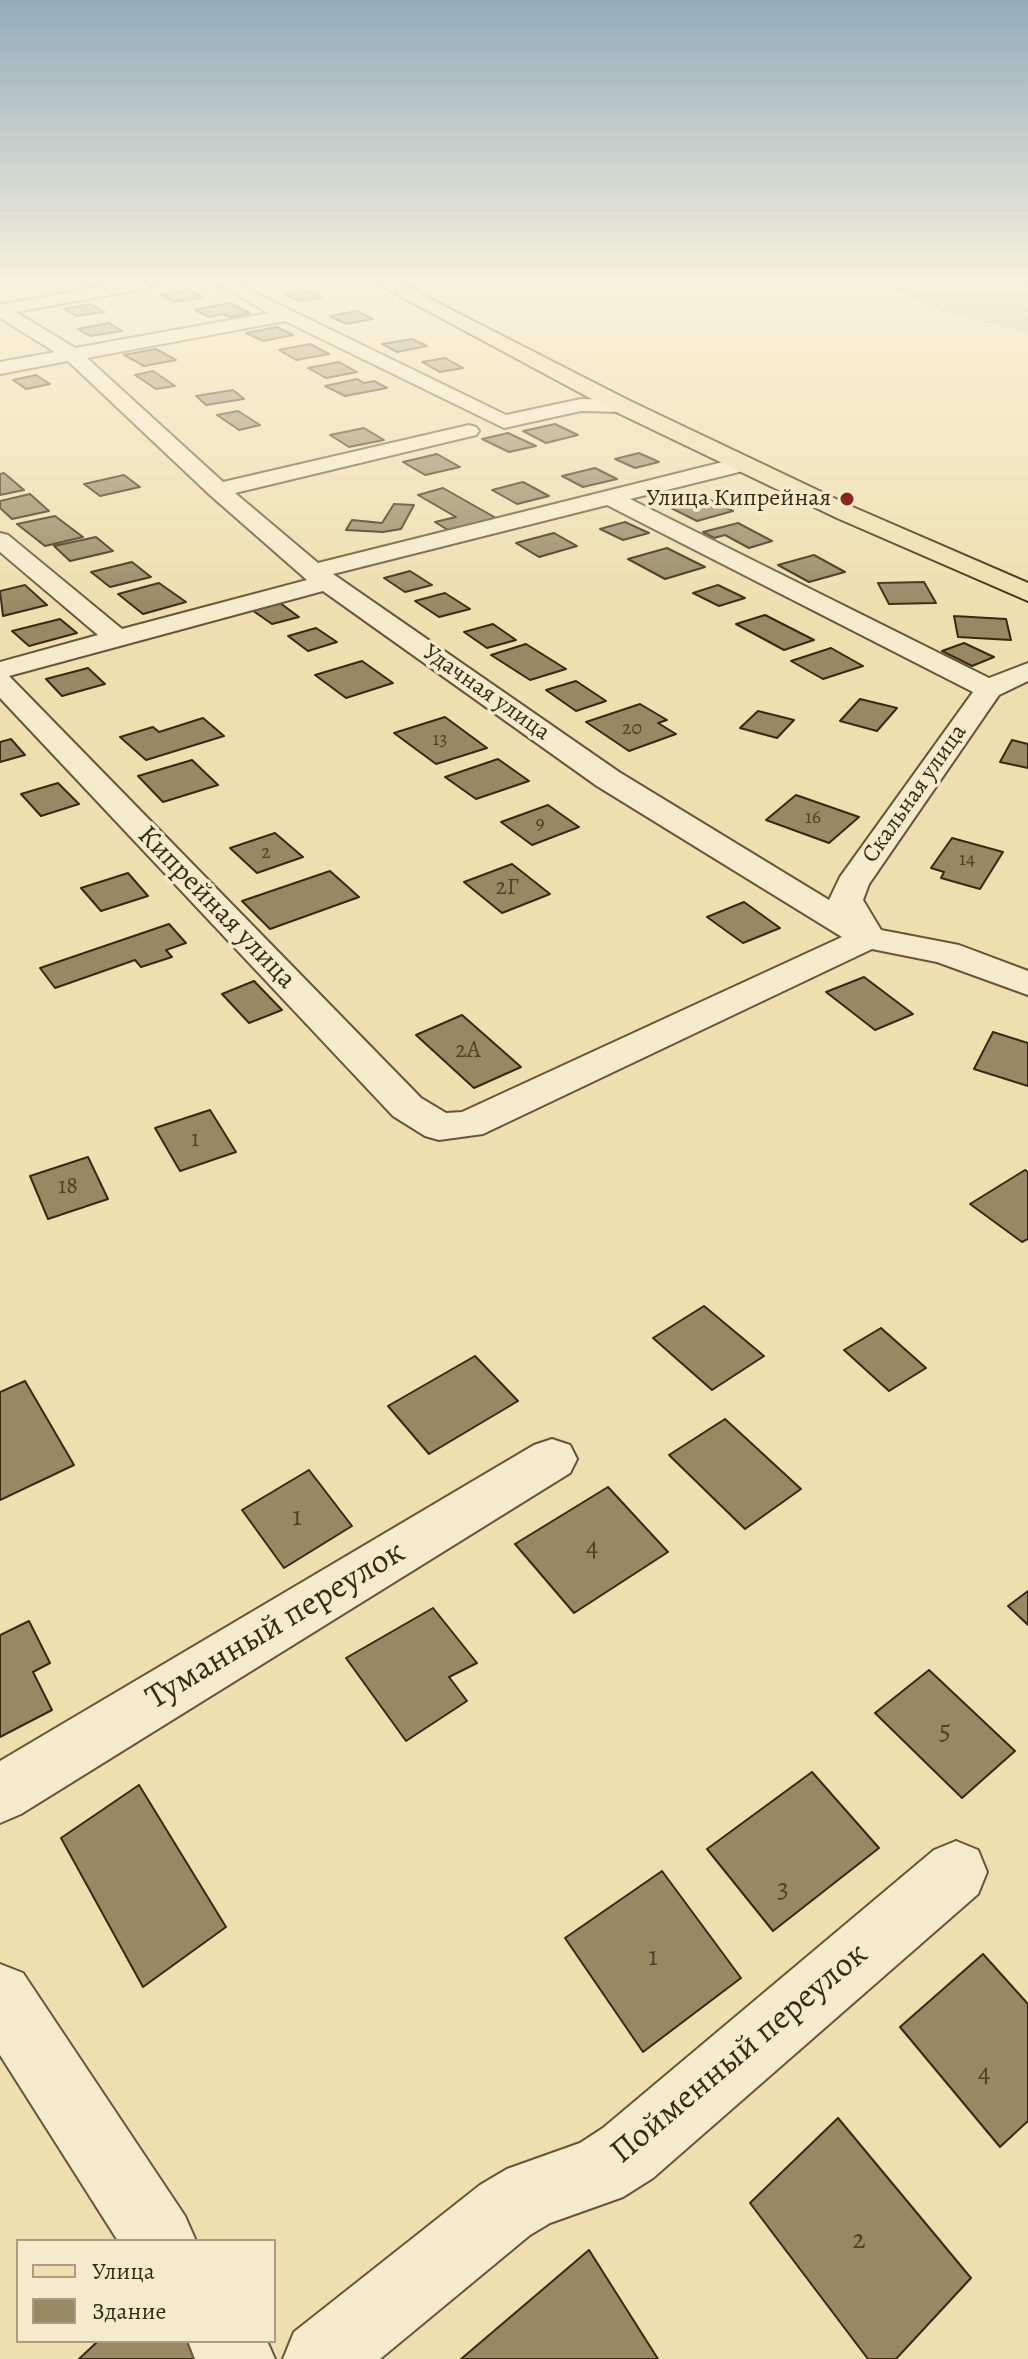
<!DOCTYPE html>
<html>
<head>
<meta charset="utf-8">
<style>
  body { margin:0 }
  #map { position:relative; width:1028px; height:2359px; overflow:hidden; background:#efdfaf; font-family:Alegreya,serif }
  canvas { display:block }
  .legend { position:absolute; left:16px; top:2239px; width:260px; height:104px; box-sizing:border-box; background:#f5eacb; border:2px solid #aa9d81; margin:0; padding:10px 14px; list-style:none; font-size:24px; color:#392912 }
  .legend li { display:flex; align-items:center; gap:16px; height:40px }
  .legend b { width:40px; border:2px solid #aa9d81 }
</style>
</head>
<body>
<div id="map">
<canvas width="1028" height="2359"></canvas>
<ul class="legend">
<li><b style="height:10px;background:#efdfaf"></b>Улица</li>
<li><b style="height:22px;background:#988864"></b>Здание</li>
</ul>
</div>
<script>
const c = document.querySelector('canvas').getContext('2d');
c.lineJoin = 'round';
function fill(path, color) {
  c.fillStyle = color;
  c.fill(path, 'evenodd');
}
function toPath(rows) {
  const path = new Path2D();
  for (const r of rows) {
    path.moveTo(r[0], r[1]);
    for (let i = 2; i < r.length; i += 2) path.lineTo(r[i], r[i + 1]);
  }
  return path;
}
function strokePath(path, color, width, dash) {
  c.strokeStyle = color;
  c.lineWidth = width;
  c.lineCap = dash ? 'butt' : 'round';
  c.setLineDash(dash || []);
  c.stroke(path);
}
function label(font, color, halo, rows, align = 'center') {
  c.font = font + ' Alegreya,serif';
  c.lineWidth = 7;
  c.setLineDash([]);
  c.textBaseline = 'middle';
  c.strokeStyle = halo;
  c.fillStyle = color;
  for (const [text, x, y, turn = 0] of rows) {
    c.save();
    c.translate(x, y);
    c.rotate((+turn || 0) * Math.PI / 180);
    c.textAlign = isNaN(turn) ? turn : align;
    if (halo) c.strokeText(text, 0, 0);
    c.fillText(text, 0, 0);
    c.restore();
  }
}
const green = toPath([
  [883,283,1028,283,1028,333,931,309]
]);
const building = toPath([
  [188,290,203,297,175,302,161,295,188,290],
  [308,291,322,297,300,301,285,295,308,291],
  [229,303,250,313,230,317,223,314,209,317,195,310,229,303],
  [91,304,104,312,76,316,64,309,91,304],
  [357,311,373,319,346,324,330,316,357,311],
  [109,323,122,331,90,336,78,329,109,323],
  [277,327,293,335,263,341,246,333,277,327],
  [412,339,427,346,397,352,382,344,412,339],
  [310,344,329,354,296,360,279,350,310,344],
  [156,349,176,360,144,366,124,355,156,349],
  [445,358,463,368,440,372,422,362,445,358],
  [339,362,357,372,326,378,308,368,339,362],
  [153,371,175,386,156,389,135,375,153,371],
  [36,375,50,384,26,389,13,380,36,375],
  [357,379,364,383,374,381,387,388,345,396,325,386,357,379],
  [233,390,244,399,206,405,196,396,233,390],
  [238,411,260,425,239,430,217,415,238,411],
  [555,424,578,435,546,443,523,431,555,424],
  [364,428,384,440,349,447,330,435,364,428],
  [508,433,536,446,509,452,482,439,508,433],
  [639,453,659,462,635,468,615,459,639,453],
  [437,454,460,467,425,475,403,462,437,454],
  [595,468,617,479,583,487,562,476,595,468],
  [4,473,24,490,0,495,0,474,4,473],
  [124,475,140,487,100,496,84,484,124,475],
  [523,482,549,496,517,504,492,490,523,482],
  [443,488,496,518,448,530,435,522,456,517,418,495,443,488],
  [30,494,49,511,12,519,0,508,0,501,30,494],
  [706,498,733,511,697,521,671,508,706,498],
  [394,504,414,505,401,529,383,532,346,530,352,520,382,523,394,504],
  [55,516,83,537,45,546,17,524,55,516],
  [625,522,649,533,623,540,600,529,625,522],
  [738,523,772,541,749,548,725,535,714,538,703,532,738,523],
  [554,533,577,546,539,557,516,543,554,533],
  [96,537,113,551,70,561,54,546,96,537],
  [667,548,705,567,665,579,628,559,667,548],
  [814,555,845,572,809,582,778,565,814,555],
  [132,562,151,577,110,587,91,572,132,562],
  [410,571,432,585,405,592,384,578,410,571],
  [924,582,936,603,889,604,878,583,924,582],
  [159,583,186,602,143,614,118,594,159,583],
  [25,585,47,605,3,616,0,591,25,585],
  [718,585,745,598,719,606,693,593,718,585],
  [445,593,470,609,439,617,415,601,445,593],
  [276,600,299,617,272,624,249,608,276,600],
  [765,615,814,640,784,650,736,624,765,615],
  [954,616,1006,619,1011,640,958,637,954,616],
  [60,619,77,633,29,646,12,631,60,619],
  [493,624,516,640,487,648,464,632,493,624],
  [316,628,337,642,308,651,288,636,316,628],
  [964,643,994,657,972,666,942,651,964,643],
  [526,644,566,669,530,680,491,655,526,644],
  [831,648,863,666,823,679,791,661,831,648],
  [362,661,393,683,346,698,315,675,362,661],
  [88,668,105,684,62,696,46,679,88,668],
  [576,681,606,701,576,711,546,690,576,681],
  [860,699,897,708,877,731,840,721,860,699],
  [640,704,667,720,658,723,676,734,629,751,586,722,640,704],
  [758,711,794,720,777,738,740,728,758,711],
  [445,717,487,748,436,764,394,733,445,717],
  [203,718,224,736,146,760,120,737,153,727,159,732,203,718],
  [11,739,25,755,0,762,0,742,11,739],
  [1012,740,1028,744,1028,768,1000,762,1012,740],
  [498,759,529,781,476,799,445,777,498,759],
  [192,760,218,785,163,802,138,776,192,760],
  [58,783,79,804,41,816,21,794,58,783],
  [796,795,859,817,829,843,766,820,796,795],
  [548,805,579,827,532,845,501,822,548,805],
  [275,833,303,857,257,873,230,848,275,833],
  [952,838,1003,852,980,889,941,878,944,872,931,868,952,838],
  [512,864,550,894,502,913,464,882,512,864],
  [330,871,359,897,270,929,242,901,330,871],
  [128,873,148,896,101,911,81,888,128,873],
  [744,902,780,928,743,943,707,917,744,902],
  [169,924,186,943,166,950,172,957,141,967,135,960,55,988,40,968,169,924],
  [864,977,913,1014,875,1030,826,992,864,977],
  [254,981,282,1010,249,1023,222,994,254,981],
  [462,1015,521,1067,474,1088,416,1035,462,1015],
  [993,1032,1028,1043,1028,1086,974,1069,993,1032],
  [210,1110,236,1152,180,1171,155,1128,210,1110],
  [88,1157,108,1199,48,1219,30,1176,88,1157],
  [1025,1170,1028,1172,1028,1239,1022,1242,970,1204,1025,1170],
  [704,1306,764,1356,712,1390,653,1338,704,1306],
  [881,1328,926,1368,889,1391,844,1350,881,1328],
  [475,1356,518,1401,429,1454,388,1406,475,1356],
  [25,1381,74,1465,0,1500,0,1392,25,1381],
  [725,1419,801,1489,745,1529,669,1455,725,1419],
  [309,1470,352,1526,284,1568,242,1510,309,1470],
  [608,1487,668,1552,574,1613,515,1544,608,1487],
  [1028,1591,1028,1625,1008,1606,1028,1591],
  [433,1608,477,1663,449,1677,467,1701,406,1741,346,1658,433,1608],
  [29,1621,50,1663,33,1672,52,1710,0,1737,0,1635,29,1621],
  [929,1670,1015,1751,962,1798,875,1713,929,1670],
  [812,1772,879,1848,773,1931,707,1849,812,1772],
  [139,1785,226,1927,143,1987,61,1838,139,1785],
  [662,1871,741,1978,643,2052,565,1938,662,1871],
  [983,1954,1028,2004,1028,2121,1000,2147,900,2027,983,1954],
  [838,2118,971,2278,896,2359,868,2359,750,2203,838,2118],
  [589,2250,658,2359,461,2359,589,2250],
  [98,2341,187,2341,198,2359,79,2359,98,2341]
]);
const minor = toPath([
  [120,283,156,283,148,288,16,312,75,348,269,313,214,283,235,283,506,415,581,399,622,400,632,406,622,412,581,411,504,428,285,321,87,358,223,482,469,425,476,427,479,431,476,435,235,493,318,563,743,457,751,459,754,464,751,469,630,499,989,678,1028,663,1028,681,999,695,869,884,863,900,881,930,959,945,1028,971,1028,995,937,962,872,949,483,1134,439,1140,425,1136,393,1116,0,698,0,662,98,635,0,552,0,533,8,535,122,629,307,580,210,495,68,361,0,374,0,362,55,352,0,318,0,305,120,283],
  [607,505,973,692,840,877,829,900,619,772,333,574,607,505],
  [323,591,597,786,842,937,462,1112,446,1113,421,1098,9,676,323,591],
  [552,1439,570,1445,577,1459,570,1473,21,1814,0,1823,0,1761,534,1445,552,1439],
  [956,1841,978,1850,987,1872,978,1894,653,2178,623,2197,550,2223,530,2235,380,2359,283,2359,294,2332,480,2185,507,2169,580,2143,603,2128,934,1850,956,1841],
  [0,1964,23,1973,185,2216,196,2241,118,2241,0,2055,0,1964],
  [188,2341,267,2341,275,2359,195,2359,188,2341]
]);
const major = toPath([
  [376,283,399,283,630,401,855,508,1028,583,1028,601,837,518,614,411,376,283]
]);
const markers = [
  [847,499,8,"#8f2418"]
];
const farNumbernames = [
  ["20",632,729],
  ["13",440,740],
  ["16",813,818],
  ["9",540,824],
  ["2",266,853],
  ["14",967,860]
];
const farPoinames = [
  ["Улица Кипрейная",831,499]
];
const farStreetnames = [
  ["Удачная улица",486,693,35],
  ["Скальная улица",915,794,-55]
];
const numberNames = [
  ["2Г",507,888],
  ["2А",468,1051],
  ["1",195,1140],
  ["18",68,1187]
];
const streetNames = [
  ["Кипрейная улица",216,908,46]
];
const nearNumbernames = [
  ["1",297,1518],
  ["4",592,1548],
  ["5",945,1732],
  ["3",783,1890],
  ["1",653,1958],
  ["4",984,2074],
  ["2",859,2241]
];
const nearStreetnames = [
  ["Туманный переулок",276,1626,-31],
  ["Пойменный переулок",740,2054,-40]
];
fill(green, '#d0c094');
fill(building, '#988864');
strokePath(building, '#392912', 2);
strokePath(minor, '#665639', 4);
strokePath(major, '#392912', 4);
fill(minor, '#f5eacb');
fill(major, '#efdfaf');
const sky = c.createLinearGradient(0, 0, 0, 613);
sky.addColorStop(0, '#92acbc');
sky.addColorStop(0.46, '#f8f1db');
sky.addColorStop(1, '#f8f1db00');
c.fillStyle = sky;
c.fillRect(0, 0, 1028, 613);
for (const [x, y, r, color] of markers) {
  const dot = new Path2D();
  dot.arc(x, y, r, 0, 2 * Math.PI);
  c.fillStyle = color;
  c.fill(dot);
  strokePath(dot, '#f5eacb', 3);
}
label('20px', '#514126', null, farNumbernames);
label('24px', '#392912', '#f5eacb', farPoinames, 'right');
label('24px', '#392912', '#f5eacb', farStreetnames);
label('24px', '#514126', null, numberNames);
label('28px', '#392912', '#f5eacb', streetNames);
label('28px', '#514126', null, nearNumbernames);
label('34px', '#392912', '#f5eacb', nearStreetnames);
</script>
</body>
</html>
